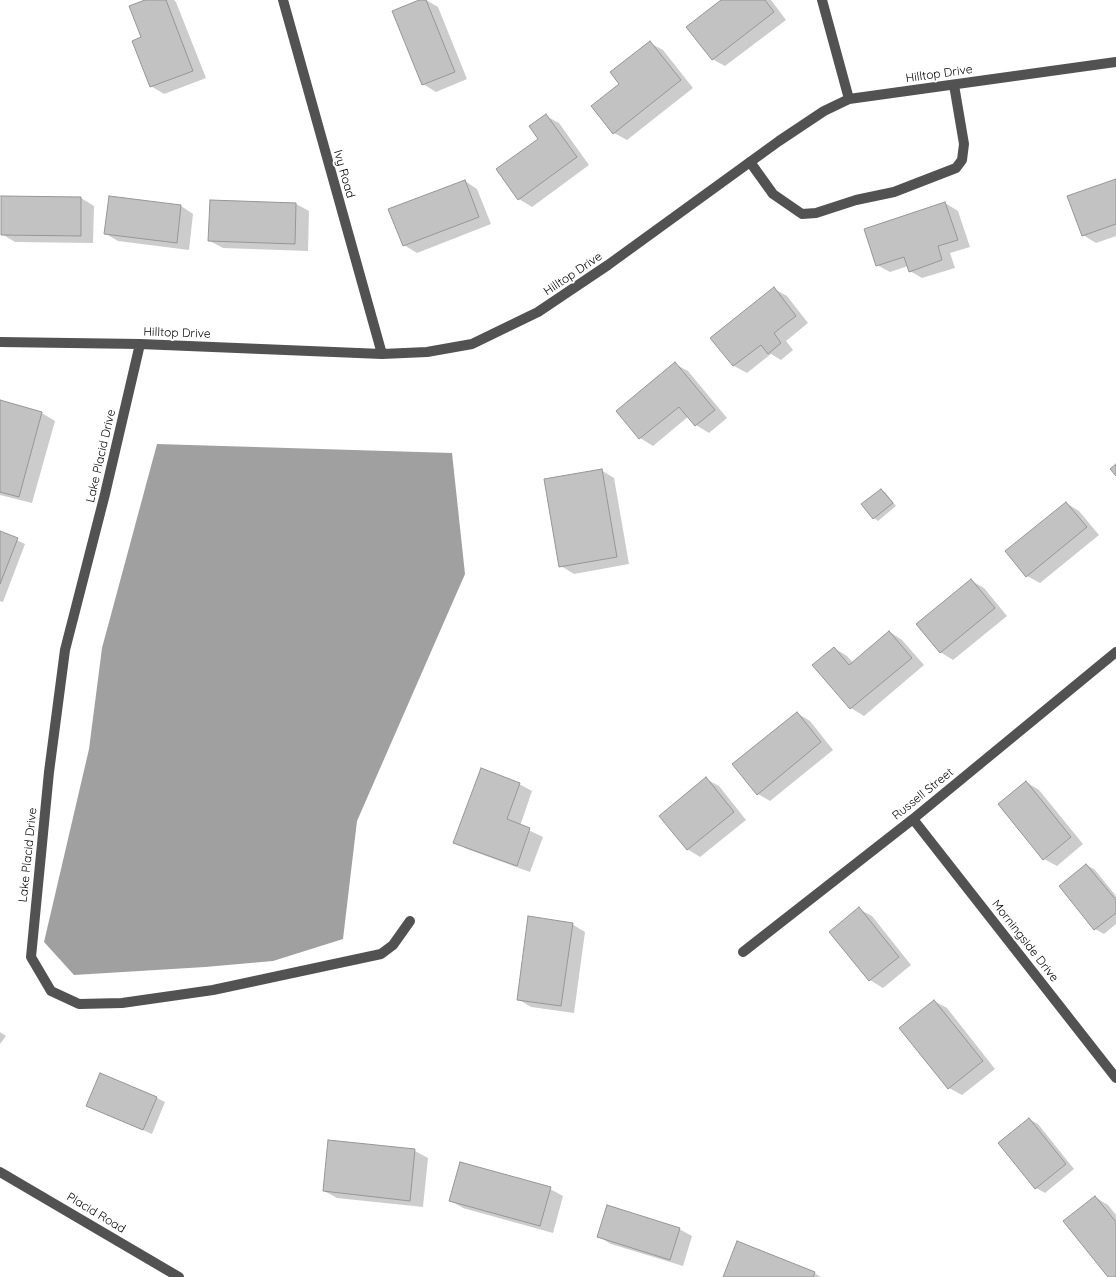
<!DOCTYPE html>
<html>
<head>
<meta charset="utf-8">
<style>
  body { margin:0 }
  canvas { display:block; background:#fff }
</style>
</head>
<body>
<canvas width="1116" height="1277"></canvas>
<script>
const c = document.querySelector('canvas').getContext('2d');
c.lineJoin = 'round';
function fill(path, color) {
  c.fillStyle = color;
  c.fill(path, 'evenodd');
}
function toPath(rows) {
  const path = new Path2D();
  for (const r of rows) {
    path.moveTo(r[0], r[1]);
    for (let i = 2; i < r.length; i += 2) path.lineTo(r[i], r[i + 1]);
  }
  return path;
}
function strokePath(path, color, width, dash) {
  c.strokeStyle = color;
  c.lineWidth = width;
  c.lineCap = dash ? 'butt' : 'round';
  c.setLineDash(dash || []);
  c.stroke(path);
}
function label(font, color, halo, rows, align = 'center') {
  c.font = font + ' Quicksand,sans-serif';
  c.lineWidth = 4;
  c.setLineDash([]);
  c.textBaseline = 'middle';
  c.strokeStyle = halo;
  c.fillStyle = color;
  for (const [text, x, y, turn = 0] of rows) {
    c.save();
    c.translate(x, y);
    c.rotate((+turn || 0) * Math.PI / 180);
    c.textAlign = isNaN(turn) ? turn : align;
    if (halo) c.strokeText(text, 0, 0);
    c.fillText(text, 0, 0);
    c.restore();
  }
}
const water = toPath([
  [157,444,452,453,465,574,357,821,343,939,273,961,205,967,74,975,44,942,89,749,102,648]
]);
const shadow = toPath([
  [148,0,174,0,176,2,206,78,164,94,151,86],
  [423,0,426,0,438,7,467,79,436,92,423,84],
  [723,0,771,0,786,20,725,66,712,59],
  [650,43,663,50,693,88,627,140,614,133,621,84],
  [546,116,559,123,589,165,532,207,519,199,497,169,540,139],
  [1116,180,1116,236,1096,243,1083,235],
  [465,181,477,189,491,224,417,253,404,245],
  [81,198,94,206,93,243,15,242,2,234],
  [945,203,958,211,970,247,950,253,955,268,922,278,910,271,908,266,890,272,877,265],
  [296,204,309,211,308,251,223,248,210,241],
  [181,206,193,214,189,250,118,241,106,234],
  [774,289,787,296,808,323,786,341,793,350,781,360,771,354,747,373,734,366,712,338],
  [675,364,688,371,727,418,709,433,696,425,689,416,653,446,640,438,618,411],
  [0,402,42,413,55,421,32,503,0,495],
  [601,470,614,478,629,564,574,574,561,566],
  [881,490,885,492,896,506,878,521,874,518,863,505],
  [1066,503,1079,511,1099,535,1040,583,1027,576],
  [0,532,25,544,3,602,0,601],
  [972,581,984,588,1007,616,953,660,940,652],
  [890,632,902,640,924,665,864,716,851,708,834,648,847,656,853,663],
  [797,713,810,721,833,750,770,801,758,794],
  [706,779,719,786,746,820,700,857,687,849],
  [1026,782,1039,790,1083,844,1057,866,1044,859],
  [519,784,532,791,520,826,543,837,530,872,467,849,455,842],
  [1087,865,1095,870,1116,896,1116,924,1104,934,1095,929],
  [859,909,872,916,911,965,883,988,870,980],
  [572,924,585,932,574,1013,531,1007,518,999],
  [934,1001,947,1008,995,1069,962,1095,949,1088],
  [0,1032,6,1036,0,1044],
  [157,1098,165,1102,152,1134,88,1106],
  [1029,1119,1038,1124,1074,1169,1045,1193,1036,1188],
  [415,1151,428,1158,423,1207,337,1198,324,1191],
  [550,1189,563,1196,553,1233,463,1208,451,1201],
  [1095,1197,1108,1205,1116,1215,1116,1277,1110,1277],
  [679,1229,692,1236,683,1266,611,1244,598,1236],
  [814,1273,821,1277,724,1277]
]);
const building = toPath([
  [145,0,166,0,193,71,150,87,132,41,141,37,129,6,145,0],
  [419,0,426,0,455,72,422,85,392,11,419,0],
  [721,0,765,0,774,12,712,60,686,27,721,0],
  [650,41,681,80,613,134,591,106,619,84,610,72,650,41],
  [546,114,577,157,518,200,496,169,538,139,529,126,546,114],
  [1116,179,1116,224,1082,236,1067,196,1116,179],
  [465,180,479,217,403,246,388,209,465,180],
  [1,196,81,197,81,236,1,235,1,196],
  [109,196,181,205,177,243,104,234,109,196],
  [210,200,296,203,295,244,208,241,210,200],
  [945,202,958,240,938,246,942,260,909,272,904,257,876,266,864,229,945,202],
  [774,287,796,316,774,333,781,343,768,354,761,345,733,366,710,338,774,287],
  [675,362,715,410,695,426,679,407,639,439,616,411,675,362],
  [0,400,42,412,19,497,0,492,0,400],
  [1116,464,1116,476,1110,469,1116,464],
  [602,469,617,557,559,567,544,479,602,469],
  [881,489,893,503,873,519,861,504,881,489],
  [1066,502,1087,527,1026,577,1005,551,1066,502],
  [0,531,18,538,0,584,0,531],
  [971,579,995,608,940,653,916,624,971,579],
  [889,631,912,658,850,709,812,665,834,647,849,665,889,631],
  [797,712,821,742,757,795,732,764,797,712],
  [481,768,520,783,507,819,530,828,517,866,453,843,481,768],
  [706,777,734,812,687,850,659,816,706,777],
  [1026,781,1071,837,1043,860,998,804,1026,781],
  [1086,864,1116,900,1116,913,1094,930,1059,886,1086,864],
  [859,907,899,957,869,981,829,932,859,907],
  [528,916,573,923,561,1006,517,1000,528,916],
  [934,1000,983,1061,948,1089,899,1028,934,1000],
  [100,1073,157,1097,143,1130,86,1106,100,1073],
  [1029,1118,1066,1164,1035,1189,998,1143,1029,1118],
  [328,1140,415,1149,410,1201,323,1191,328,1140],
  [460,1162,551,1187,540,1226,449,1201,460,1162],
  [1095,1196,1116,1222,1116,1277,1108,1277,1063,1221,1095,1196],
  [607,1205,680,1228,670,1260,597,1237,607,1205],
  [737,1241,815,1272,813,1277,723,1277,737,1241]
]);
const lane = toPath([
  [750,162,773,194,802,214,816,213,856,200,894,192,956,168,962,160,964,144,954,85]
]);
const street = toPath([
  [283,0,382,354],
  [822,0,849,99],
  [0,342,140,344,382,354,427,352,472,344,538,312,608,265,779,141,824,111,849,99,1116,62],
  [140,344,105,494,65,650,49,772,31,957,51,991,79,1004,122,1003,213,990,381,954,393,945,410,921],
  [913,819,1116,1078],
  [743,952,913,819,1116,652],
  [0,1172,179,1277]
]);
const streetNames = [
  ["Hilltop Drive",939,74,-8],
  ["Ivy Road",344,174,74],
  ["Hilltop Drive",573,274,-34],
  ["Hilltop Drive",177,333,2],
  ["Lake Placid Drive",101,456,-77],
  ["Russell Street",923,794,-39],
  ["Lake Placid Drive",28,855,-84],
  ["Morningside Drive",1025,941,52],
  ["Placid Road",96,1213,31]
];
fill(water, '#a0a0a0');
fill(shadow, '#0003');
fill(building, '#c2c2c2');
strokePath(building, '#969696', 1);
strokePath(lane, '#525252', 10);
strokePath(street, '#525252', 10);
label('12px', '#000', '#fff', streetNames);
</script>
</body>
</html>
